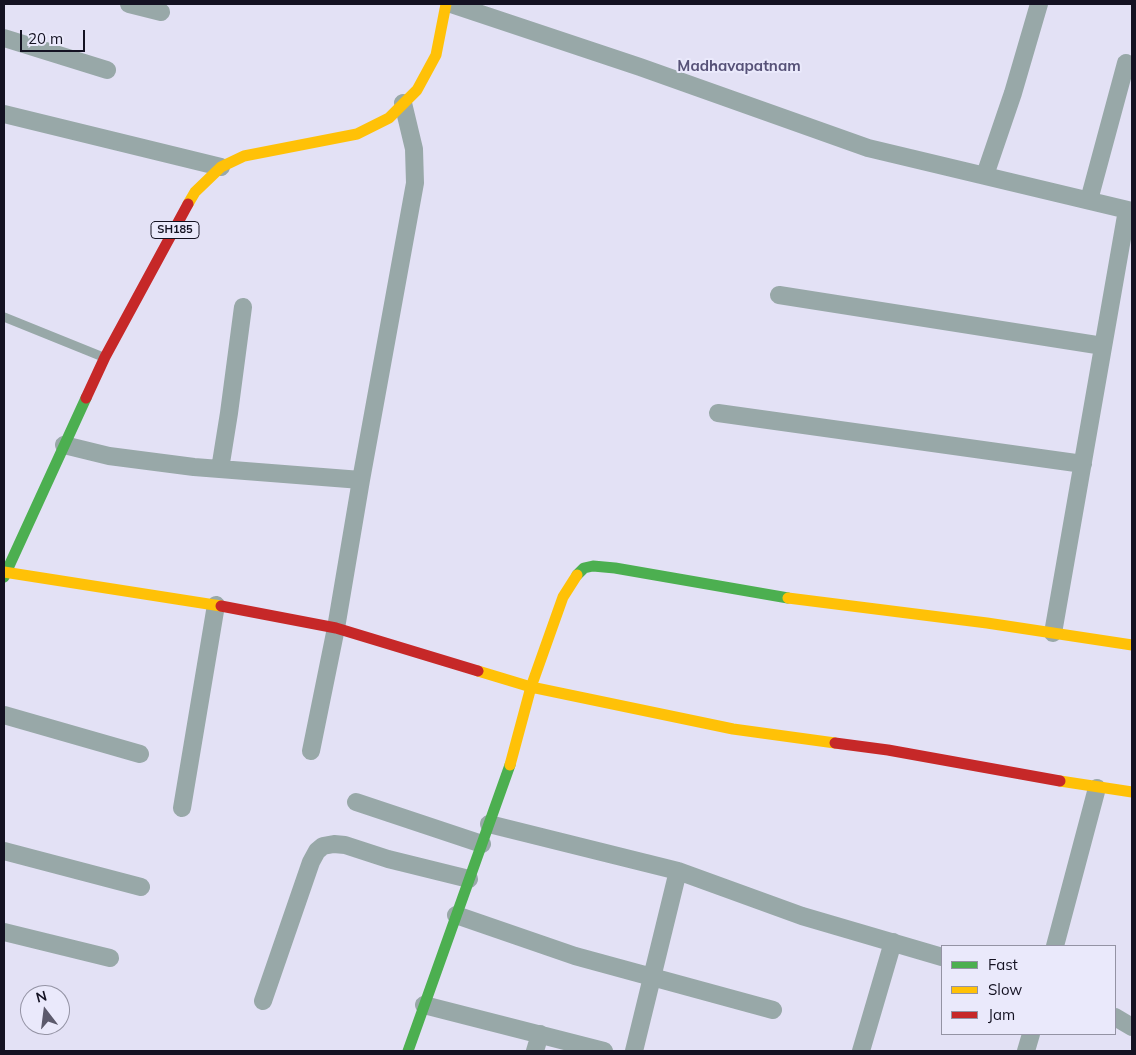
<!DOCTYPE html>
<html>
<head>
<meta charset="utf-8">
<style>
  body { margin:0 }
  #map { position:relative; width:1136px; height:1055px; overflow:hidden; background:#e3e1f5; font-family:Mulish,sans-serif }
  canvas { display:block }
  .frame { position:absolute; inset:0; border:5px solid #141222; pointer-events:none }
  .legend { position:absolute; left:941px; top:945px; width:175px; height:90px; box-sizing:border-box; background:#eae9fb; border:1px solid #9493a4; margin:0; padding:6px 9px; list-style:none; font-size:15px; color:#141222 }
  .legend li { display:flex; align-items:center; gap:10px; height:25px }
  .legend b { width:25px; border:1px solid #9493a4 }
  .north { position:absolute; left:20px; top:985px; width:50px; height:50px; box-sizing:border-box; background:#eae9fb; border:1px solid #9493a4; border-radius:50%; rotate:345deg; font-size:14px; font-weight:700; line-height:20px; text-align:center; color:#141222 }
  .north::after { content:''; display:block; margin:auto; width:18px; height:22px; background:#5c5a6c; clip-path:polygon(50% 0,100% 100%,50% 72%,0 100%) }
  .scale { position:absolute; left:20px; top:30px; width:65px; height:22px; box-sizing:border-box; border:2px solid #141222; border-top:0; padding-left:6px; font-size:15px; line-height:18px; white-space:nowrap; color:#141222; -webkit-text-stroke:4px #eae9fb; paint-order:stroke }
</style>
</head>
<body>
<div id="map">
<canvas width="1136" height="1055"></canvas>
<div class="frame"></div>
<ul class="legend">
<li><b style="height:6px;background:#4caf50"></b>Fast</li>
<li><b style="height:6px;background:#ffc107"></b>Slow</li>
<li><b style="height:6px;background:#c62828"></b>Jam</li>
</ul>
<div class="north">N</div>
<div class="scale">20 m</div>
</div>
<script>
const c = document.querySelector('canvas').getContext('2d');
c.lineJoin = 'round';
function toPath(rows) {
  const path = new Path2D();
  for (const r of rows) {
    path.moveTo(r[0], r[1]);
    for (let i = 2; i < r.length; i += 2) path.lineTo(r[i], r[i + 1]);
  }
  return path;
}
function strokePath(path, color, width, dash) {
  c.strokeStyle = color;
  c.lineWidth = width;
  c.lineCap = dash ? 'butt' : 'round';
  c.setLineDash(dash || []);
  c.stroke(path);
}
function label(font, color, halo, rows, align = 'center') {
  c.font = font + ' Mulish,sans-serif';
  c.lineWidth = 4;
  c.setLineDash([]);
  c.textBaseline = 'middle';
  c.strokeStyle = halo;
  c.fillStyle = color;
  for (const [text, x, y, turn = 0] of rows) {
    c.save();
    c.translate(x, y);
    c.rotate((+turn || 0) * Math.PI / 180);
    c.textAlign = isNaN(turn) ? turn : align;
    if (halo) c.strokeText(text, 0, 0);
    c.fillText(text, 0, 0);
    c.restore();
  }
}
const lane = toPath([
  [4,317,103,357]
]);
const street = toPath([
  [129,4,161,12],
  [451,4,640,67,868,148,1132,211],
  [4,38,107,70],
  [4,114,221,167],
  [985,175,1013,93,1039,4],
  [1089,200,1126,63],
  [779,295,1103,346],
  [718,413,1083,464],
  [64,445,109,456,194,467,361,480],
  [220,469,229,413,243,307],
  [1053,633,1127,210],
  [4,715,140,754],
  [311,751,336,628,361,480,415,183,414,149,403,103],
  [356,802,482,844],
  [182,808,216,605],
  [489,824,678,871,802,916,942,957],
  [4,851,141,887],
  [456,915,575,956,773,1010],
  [4,932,110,958],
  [1055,946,1097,788],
  [263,1001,311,862,317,851,323,846,334,844,345,845,388,859,469,879],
  [424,1005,604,1051],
  [1115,1017,1132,1027],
  [535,1051,540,1034],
  [634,1051,678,871],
  [861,1051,893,942],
  [1026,1051,1031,1034]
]);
const fast = toPath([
  [577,575,584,568,593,566,615,568,788,598],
  [4,577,86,398],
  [408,1051,510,765]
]);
const slow = toPath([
  [188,204,195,192,221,167,244,156,357,134,389,118,417,90,436,55,446,4],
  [4,572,221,606],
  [788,598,987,623,1132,645],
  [478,671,531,687,733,729,835,743],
  [510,765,531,687,563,597,577,575],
  [1060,781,1132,792]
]);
const jam = toPath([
  [86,398,105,357,188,204],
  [221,606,336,628,478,671],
  [835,743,888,750,1060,781]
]);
const shields = [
  [175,230,48]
];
const shieldNames = [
  ["SH185",175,230]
];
const quarterNames = [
  ["Madhavapatnam",739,66]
];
strokePath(lane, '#98a8a8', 9);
strokePath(street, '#98a8a8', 18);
strokePath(fast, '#4caf50', 11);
strokePath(slow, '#ffc107', 11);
strokePath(jam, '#c62828', 11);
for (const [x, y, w] of shields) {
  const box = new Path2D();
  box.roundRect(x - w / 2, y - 8.5, w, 17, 4);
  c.fillStyle = '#eae9fb';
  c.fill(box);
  strokePath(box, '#141222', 1);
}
label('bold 11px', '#141222', null, shieldNames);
label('bold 15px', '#575278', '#eae9fb', quarterNames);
</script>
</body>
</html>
